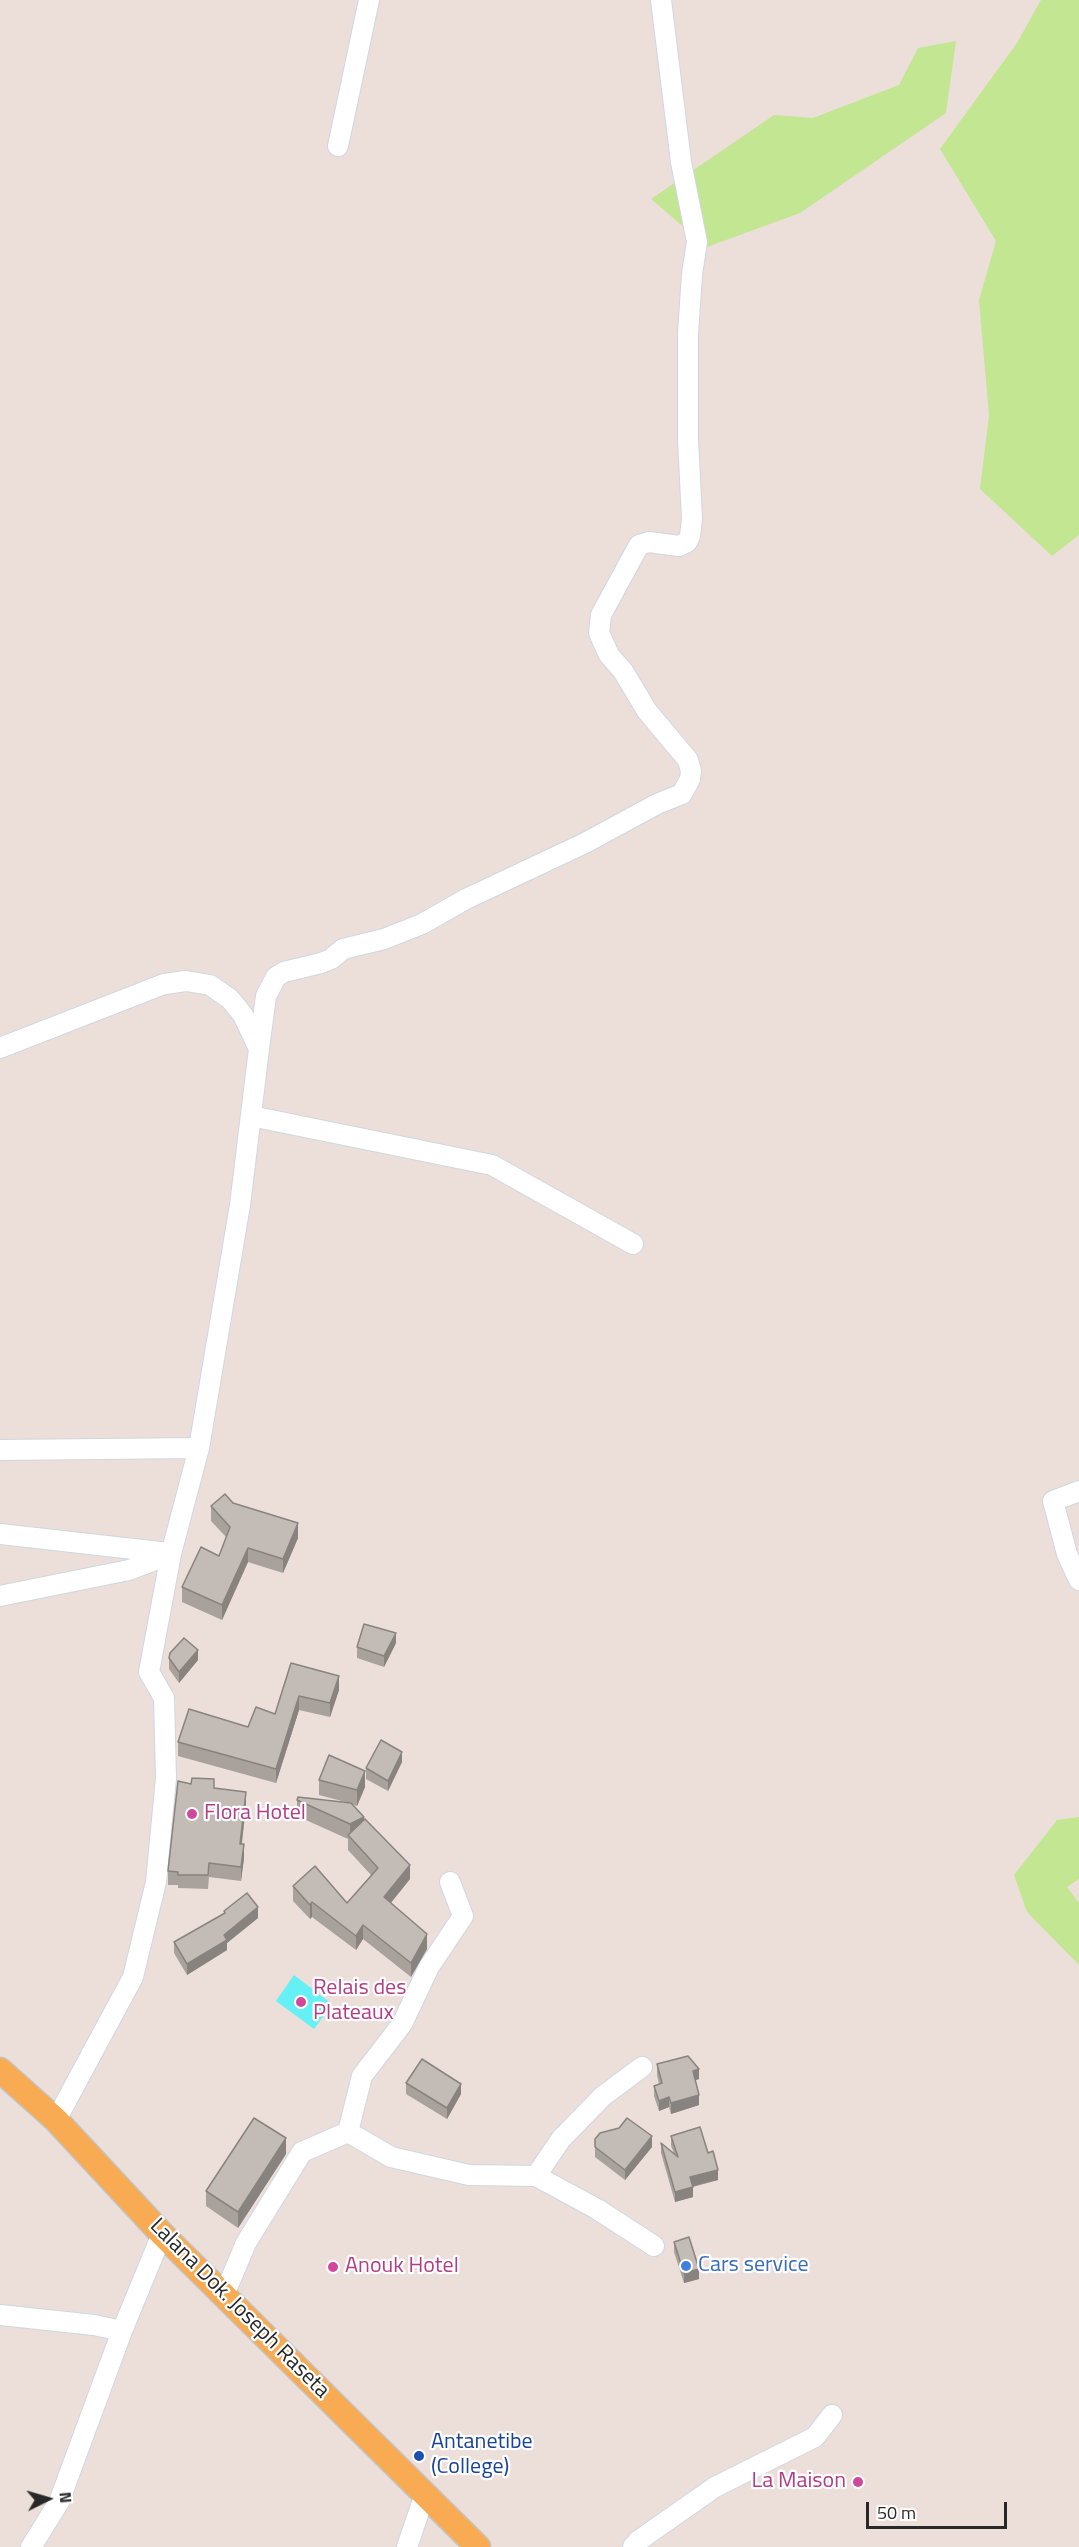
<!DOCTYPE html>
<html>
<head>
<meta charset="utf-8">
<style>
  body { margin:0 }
  #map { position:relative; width:1079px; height:2547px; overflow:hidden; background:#ecdfd9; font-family:"Titillium Web",sans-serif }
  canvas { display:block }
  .north { position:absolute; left:18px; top:2469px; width:60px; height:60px; -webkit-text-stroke:4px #fff; paint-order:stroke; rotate:85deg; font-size:16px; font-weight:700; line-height:24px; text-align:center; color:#282828 }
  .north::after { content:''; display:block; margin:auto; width:21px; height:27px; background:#282828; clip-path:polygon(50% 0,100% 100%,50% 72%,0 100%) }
  .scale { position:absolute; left:866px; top:2502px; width:141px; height:27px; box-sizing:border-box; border:3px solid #282828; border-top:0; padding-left:8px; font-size:18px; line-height:21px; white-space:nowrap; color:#282828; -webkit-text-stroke:4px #fff; paint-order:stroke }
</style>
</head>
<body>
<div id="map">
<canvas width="1079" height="2547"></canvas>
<div class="north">N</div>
<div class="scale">50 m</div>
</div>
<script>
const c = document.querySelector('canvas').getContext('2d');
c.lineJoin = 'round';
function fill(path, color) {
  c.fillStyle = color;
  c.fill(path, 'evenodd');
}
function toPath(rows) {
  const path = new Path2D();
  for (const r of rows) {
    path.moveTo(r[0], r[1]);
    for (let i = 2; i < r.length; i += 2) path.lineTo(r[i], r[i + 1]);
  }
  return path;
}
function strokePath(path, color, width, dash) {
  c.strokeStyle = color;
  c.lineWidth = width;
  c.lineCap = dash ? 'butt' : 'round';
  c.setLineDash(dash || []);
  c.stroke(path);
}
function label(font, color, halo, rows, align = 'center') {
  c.font = font + ' "Titillium Web",sans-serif';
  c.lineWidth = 4.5;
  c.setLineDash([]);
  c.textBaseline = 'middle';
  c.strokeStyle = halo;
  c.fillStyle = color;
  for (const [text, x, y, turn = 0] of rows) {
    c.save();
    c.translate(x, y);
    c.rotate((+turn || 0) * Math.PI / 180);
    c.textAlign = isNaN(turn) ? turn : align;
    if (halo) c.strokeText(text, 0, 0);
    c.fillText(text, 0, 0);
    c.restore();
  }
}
const green = toPath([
  [1041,0,1079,0,1079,535,1052,556,980,489,989,415,979,300,996,241,940,149,1017,43],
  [956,41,946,113,800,213,707,247,651,199,774,115,813,118,899,85,918,48],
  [1079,1817,1079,1879,1067,1887,1079,1903,1079,1965,1027,1912,1014,1875,1057,1820]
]);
const water = toPath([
  [294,1975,332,2004,314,2029,276,2001]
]);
const minor = toPath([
  [338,146,369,0],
  [0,1048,164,984,186,981,210,985,230,999,243,1015,259,1049,240,1205,199,1448,171,1554,149,1672,164,1698,166,1778,156,1882,133,1977,56,2120],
  [259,1049,266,996,276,977,284,972,321,963,331,959,343,949,384,939,422,924,466,899,585,843,657,804,682,794,690,779,691,771,688,760,647,711,623,671,609,655,599,633,601,615,639,545,649,542,679,546,687,542,690,536,692,519,688,439,688,334,692,274,697,242,681,162,661,0],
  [251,1116,492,1165,633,1244],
  [0,1450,199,1448],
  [1079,1491,1053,1501,1067,1554,1079,1580],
  [0,1534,169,1553],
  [0,1596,129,1570,171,1554],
  [348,2132,362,2076,402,2024,429,1967,463,1916,450,1882],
  [536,2176,561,2139,603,2096,642,2067],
  [224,2295,246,2243,302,2152,348,2132,391,2157,469,2175,536,2176,597,2209,654,2246],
  [0,2315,94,2325,122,2331],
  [31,2547,59,2502,122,2331,162,2234],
  [407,2547,425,2494],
  [633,2547,638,2541,715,2487,815,2437,832,2415]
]);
const major = toPath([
  [0,2070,56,2120,162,2234,478,2547]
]);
const wall = toPath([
  [233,1503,298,1538,283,1573,248,1562,222,1620,182,1602,182,1587,219,1556,226,1537,211,1521,211,1506],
  [396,1643,384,1667,357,1658,357,1647],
  [169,1658,198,1660,179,1683,169,1669],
  [291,1663,339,1690,330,1717,299,1710,276,1783,178,1756,178,1742,248,1727,275,1714],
  [402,1762,388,1791,366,1779,366,1768],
  [319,1780,365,1787,357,1806,351,1804,410,1879,391,1903,427,1949,411,1977,363,1939,356,1950,312,1917,310,1919,293,1901,293,1886,347,1903,371,1875,348,1850,348,1839,297,1816,297,1800,349,1803,319,1795],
  [191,1784,214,1788,246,1805,242,1844,244,1858,241,1881,209,1877,208,1889,178,1888,178,1885,168,1885,168,1871],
  [224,1911,258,1918,227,1943,227,1950,187,1975,174,1953,174,1942,224,1914],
  [657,2064,699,2079,695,2080,699,2105,671,2114,669,2107,659,2111,654,2096,654,2086,659,2084,657,2075],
  [406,2083,461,2094,447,2119,406,2094],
  [671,2136,708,2153,718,2180,693,2187,693,2197,675,2202,661,2153,661,2143,674,2153,671,2146],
  [595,2139,652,2147,625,2180,595,2157],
  [286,2154,238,2228,206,2206,206,2191],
  [674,2242,699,2279,684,2283,674,2252]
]);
const shadedWall = toPath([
  [298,1523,298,1538,283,1573,283,1559],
  [248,1548,248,1562,222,1620,222,1605],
  [396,1633,396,1643,384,1667,384,1656],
  [198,1650,198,1660,179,1683,179,1672],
  [339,1676,339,1690,330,1717,330,1703],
  [299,1696,299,1710,276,1783,276,1769],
  [402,1752,402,1762,388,1791,388,1781],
  [365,1771,365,1787,357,1806,357,1790],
  [246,1792,246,1805,240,1857,240,1844],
  [364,1817,364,1833,350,1837,350,1824],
  [244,1844,244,1858,241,1881,241,1867],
  [410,1865,410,1879,384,1911,384,1897],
  [312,1902,312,1917,310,1919,310,1905],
  [258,1907,258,1918,227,1943,227,1950,187,1975,187,1964],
  [363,1925,363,1939,356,1950,356,1936],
  [427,1934,427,1949,411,1977,411,1963],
  [699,2069,699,2079,693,2081,693,2071],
  [461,2084,461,2094,447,2119,447,2108],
  [699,2095,699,2105,671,2114,671,2103],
  [669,2097,669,2107,659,2111,659,2101],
  [652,2136,652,2147,625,2180,625,2170],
  [286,2138,286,2154,238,2228,238,2212],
  [718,2170,718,2180,690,2187,690,2177],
  [693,2187,693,2197,675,2202,675,2192],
  [699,2269,699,2279,684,2283,684,2273]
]);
const building = toPath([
  [225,1494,233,1503,298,1523,283,1559,248,1548,222,1605,182,1587,201,1547,219,1556,230,1527,211,1506,225,1494],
  [364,1624,396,1633,384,1656,357,1647,364,1624],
  [184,1638,198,1650,179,1672,169,1658,170,1653,184,1638],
  [291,1663,339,1676,330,1703,299,1696,276,1769,178,1742,189,1709,248,1727,256,1707,275,1714,291,1663],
  [381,1740,402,1752,388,1781,366,1768,381,1740],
  [329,1755,365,1771,357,1790,319,1780,329,1755],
  [192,1778,214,1779,214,1788,246,1792,240,1844,244,1844,241,1867,209,1863,208,1875,178,1875,178,1872,168,1871,178,1781,191,1784,192,1778],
  [298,1797,351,1803,364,1817,350,1824,297,1800,298,1797],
  [365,1819,410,1865,384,1897,427,1934,411,1963,363,1925,356,1936,312,1902,310,1905,293,1886,315,1866,347,1903,378,1868,348,1835,365,1819],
  [247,1893,258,1907,224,1935,227,1940,187,1964,174,1942,225,1913,224,1911,247,1893],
  [688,2056,699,2069,693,2071,699,2095,671,2103,669,2097,659,2101,654,2086,662,2083,657,2064,688,2056],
  [422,2059,461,2084,447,2108,406,2083,422,2059],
  [254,2118,286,2138,238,2212,206,2191,254,2118],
  [627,2118,652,2136,625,2170,595,2147,595,2139,600,2133,619,2128,627,2118],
  [700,2127,708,2153,713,2151,718,2170,690,2177,693,2187,675,2192,661,2143,678,2157,671,2136,700,2127],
  [689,2237,699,2269,684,2273,674,2242,689,2237]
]);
const markers = [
  [192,1814,6,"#d1479c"],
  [301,2002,6,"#d1479c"],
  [686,2266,6,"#3f7fe0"],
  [333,2267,6,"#d1479c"],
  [419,2456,6,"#1a4fb4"],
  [858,2482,6,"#d1479c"]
];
const hotelNames = [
  ["Flora Hotel",204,1814],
  ["Relais des",313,1989],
  ["Plateaux",313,2014],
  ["Anouk Hotel",345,2267],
  ["La Maison",846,2482,"right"]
];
const shopNames = [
  ["Cars service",698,2266]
];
const streetNames = [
  ["Lalana Dok. Joseph Raseta",239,2309,45]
];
const transitNames = [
  ["Antanetibe",431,2443],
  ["(College)",431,2468]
];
fill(green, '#c2e691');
fill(water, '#65f0f5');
strokePath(minor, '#ced7e2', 22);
strokePath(major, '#c3c3c3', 27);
strokePath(minor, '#fff', 20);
strokePath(major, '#f8ab52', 24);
fill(wall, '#a8a19c');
fill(shadedWall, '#88837f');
fill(building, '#c3bbb5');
strokePath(building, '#88837f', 1.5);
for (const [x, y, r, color] of markers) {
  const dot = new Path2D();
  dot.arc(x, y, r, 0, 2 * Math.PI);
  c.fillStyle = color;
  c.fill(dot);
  strokePath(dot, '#fff', 2);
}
label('22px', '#b23c85', '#fff', hotelNames, 'left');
label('22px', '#366cbe', '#fff', shopNames, 'left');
label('22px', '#282828', '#fff', streetNames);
label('22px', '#164399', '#fff', transitNames, 'left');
</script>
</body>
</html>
